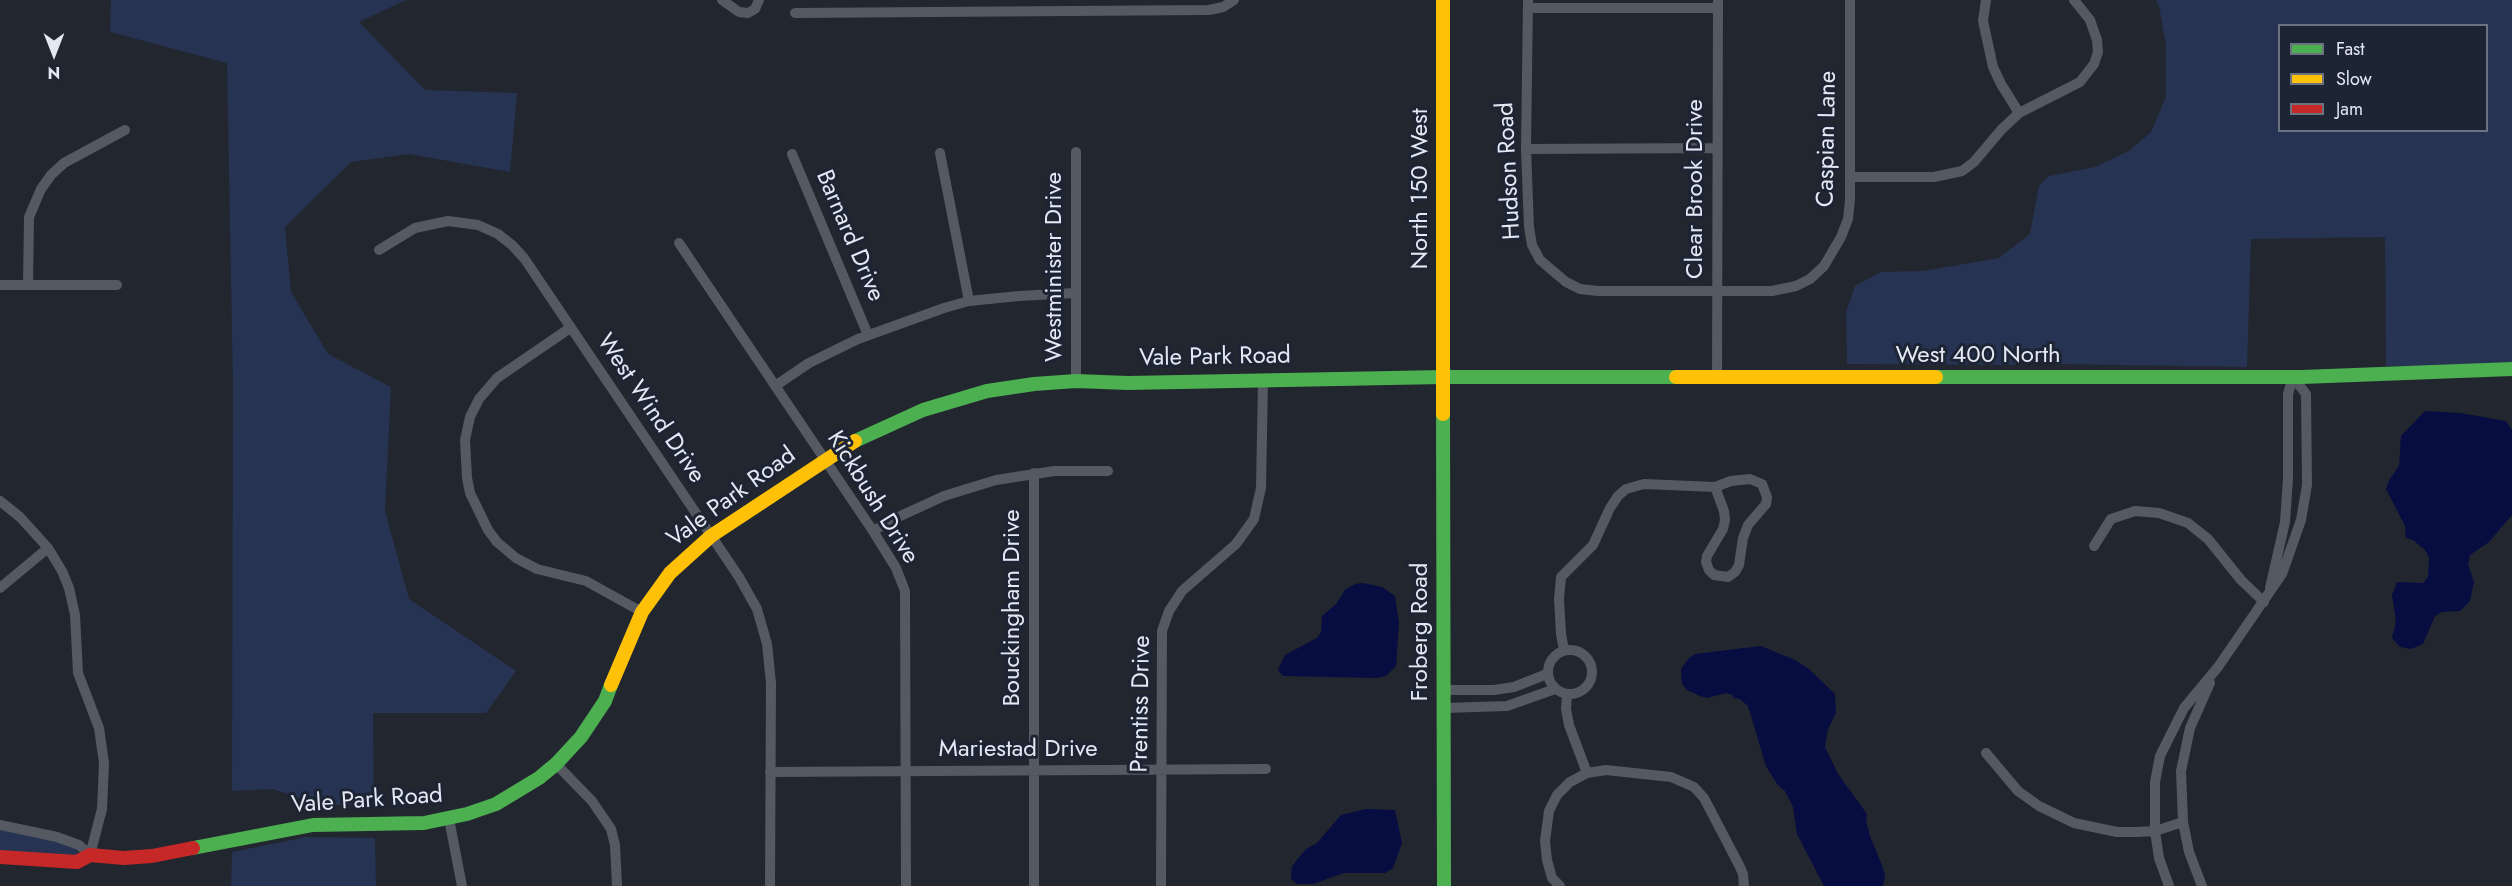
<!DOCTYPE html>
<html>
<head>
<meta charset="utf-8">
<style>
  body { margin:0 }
  #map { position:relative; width:2512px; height:886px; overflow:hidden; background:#22262f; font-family:Jost,sans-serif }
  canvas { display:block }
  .legend { position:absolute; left:2278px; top:24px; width:210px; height:108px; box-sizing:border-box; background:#1d2434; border:2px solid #6c7280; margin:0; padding:8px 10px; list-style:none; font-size:18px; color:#e3e8f3 }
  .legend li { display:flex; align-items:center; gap:12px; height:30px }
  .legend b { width:30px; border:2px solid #6c7280 }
  .north { position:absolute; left:24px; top:24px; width:60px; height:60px; -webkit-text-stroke:4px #1d2434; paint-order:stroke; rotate:180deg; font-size:16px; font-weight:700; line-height:24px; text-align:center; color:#e3e8f3 }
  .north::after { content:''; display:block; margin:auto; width:21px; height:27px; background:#e3e8f3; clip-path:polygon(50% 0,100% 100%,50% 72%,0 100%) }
</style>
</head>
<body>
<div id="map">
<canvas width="2512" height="886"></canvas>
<ul class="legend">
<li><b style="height:8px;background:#4caf50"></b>Fast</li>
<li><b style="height:8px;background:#ffc107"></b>Slow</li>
<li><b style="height:8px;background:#c62828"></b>Jam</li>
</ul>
<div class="north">N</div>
</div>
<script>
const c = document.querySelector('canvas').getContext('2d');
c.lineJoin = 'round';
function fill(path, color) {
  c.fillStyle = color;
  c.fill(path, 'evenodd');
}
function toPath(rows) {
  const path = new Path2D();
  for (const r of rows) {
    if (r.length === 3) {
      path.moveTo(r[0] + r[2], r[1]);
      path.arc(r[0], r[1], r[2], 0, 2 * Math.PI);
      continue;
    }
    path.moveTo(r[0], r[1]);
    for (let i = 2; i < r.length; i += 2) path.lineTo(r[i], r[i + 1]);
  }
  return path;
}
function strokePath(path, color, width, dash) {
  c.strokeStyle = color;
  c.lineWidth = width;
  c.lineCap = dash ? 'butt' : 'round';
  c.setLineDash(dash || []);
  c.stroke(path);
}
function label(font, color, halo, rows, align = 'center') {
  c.font = font + ' Jost,sans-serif';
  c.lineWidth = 6;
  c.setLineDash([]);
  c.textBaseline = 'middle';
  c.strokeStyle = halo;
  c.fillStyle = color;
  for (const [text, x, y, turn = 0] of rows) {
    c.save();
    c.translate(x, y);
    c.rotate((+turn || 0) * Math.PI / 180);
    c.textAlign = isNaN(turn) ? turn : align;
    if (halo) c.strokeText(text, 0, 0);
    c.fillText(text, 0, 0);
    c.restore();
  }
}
const green = toPath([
  [111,0,406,0,359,22,425,90,517,93,510,172,409,154,351,162,285,227,291,292,328,354,391,387,385,511,409,599,516,671,486,713,373,713,374,805,320,805,273,789,232,791,233,387,227,63,110,32],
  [2156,0,2512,0,2512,366,2386,366,2385,237,2251,239,2247,367,2060,364,2053,359,2015,365,1847,364,1846,312,1855,286,1881,272,1924,271,1999,258,2030,234,2039,186,2049,176,2095,167,2129,151,2151,132,2166,97,2166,45,2159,6],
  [2280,26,2486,26,2486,130,2280,130],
  [0,829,74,846,78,854,77,857,0,853],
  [306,837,375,838,376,886,231,886,232,852]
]);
const water = toPath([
  [2425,411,2460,413,2506,421,2512,430,2512,515,2489,542,2470,555,2468,564,2474,582,2470,601,2460,611,2442,612,2435,616,2423,644,2411,649,2400,647,2392,638,2396,622,2392,595,2397,582,2423,583,2428,577,2429,558,2425,550,2413,540,2406,538,2405,526,2386,489,2389,480,2399,466,2401,436],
  [1363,583,1382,587,1395,596,1399,623,1396,666,1386,676,1377,678,1283,676,1278,670,1285,655,1317,638,1321,632,1322,616,1336,604,1345,590,1355,584],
  [1761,646,1795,660,1809,669,1835,694,1836,713,1828,729,1825,747,1838,774,1867,814,1866,821,1870,836,1883,868,1885,877,1883,886,1824,886,1797,834,1793,807,1785,791,1777,784,1766,766,1748,706,1740,699,1733,698,1733,695,1726,693,1707,698,1700,696,1687,690,1682,684,1681,669,1689,658,1695,654],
  [1367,809,1395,810,1402,843,1393,868,1385,873,1344,873,1313,884,1297,884,1291,879,1292,867,1296,861,1306,849,1317,843,1341,815]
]);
const street = toPath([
  [722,0,739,12,748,13,755,9,759,0],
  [1528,0,1526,149,1529,227,1532,245,1540,260,1566,282,1580,289,1598,291,1772,291,1796,286,1810,279,1824,266,1841,237,1848,219,1850,200,1850,0],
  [1986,0,1983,21,1993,67,2001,84,2019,113],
  [1528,8,1718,8],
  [795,13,1209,10,1223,7,1234,0],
  [1526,149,1717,148],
  [1076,152,1076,381],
  [940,153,969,301],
  [792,154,868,335],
  [1850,177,1934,177,1962,171,1974,162,2001,130,2019,113,2080,82,2094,64,2098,52,2097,40,2090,20,2074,0],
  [679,243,873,531,896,568,905,591,906,886],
  [379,250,415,228,448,221,478,225,498,234,512,245,524,258,739,577,757,609,767,644,771,683,770,886],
  [0,285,117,285],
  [28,285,29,217,41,189,51,175,64,163,125,130],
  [570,328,497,378,479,399,470,417,465,440,467,478,470,493,488,530,497,542,516,558,537,569,586,581,642,612],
  [1717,379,1718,0],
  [775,386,809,363,858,339,944,308,969,301,1019,296,1075,293],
  [0,501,20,517,48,548,62,571,69,588,75,615,78,673,99,728,104,763,102,809,90,855],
  [873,531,896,518,944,496,996,480,1054,471,1108,471],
  [2094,546,2111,519,2135,511,2159,513,2188,523,2208,539,2241,580,2264,602],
  [0,588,48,548],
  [2270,588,2285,522,2288,478,2288,394,2293,377],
  [1570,672,22],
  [1564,650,1561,634,1559,599,1561,577,1593,545,1610,508,1618,496,1626,489,1644,484,1715,487,1731,481,1750,479,1762,484,1767,497,1766,504,1748,525,1743,538,1739,565,1735,572,1728,577,1714,575,1709,570,1706,562,1707,556,1723,529,1725,520,1724,511,1715,487],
  [1444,690,1494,690,1514,687,1547,674],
  [1567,694,1566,709,1569,725,1587,773],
  [1444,708,1507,706,1555,689],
  [1986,753,2018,791,2039,806,2074,823,2117,832,2137,832,2155,831,2183,822],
  [556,764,592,801,611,829,615,845,617,886],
  [770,772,1266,769],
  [449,819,462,886],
  [0,825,57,837,79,845,90,855],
  [1034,886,1034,473],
  [1161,886,1162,631,1169,611,1182,591,1236,544,1254,519,1261,488,1263,379],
  [1560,886,1552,878,1547,860,1545,841,1549,811,1557,795,1570,782,1587,773,1606,770,1671,777,1694,787,1704,798,1739,865,1743,874,1744,886],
  [2169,886,2159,858,2155,831,2155,782,2160,756,2184,708,2218,667,2282,574,2301,520,2307,485,2306,394,2293,377],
  [2202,886,2189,852,2183,822,2181,771,2190,728,2210,683]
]);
const fast = toPath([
  [1936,377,2302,377,2512,369],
  [1443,414,1444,886],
  [855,441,923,410,987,391,1034,384,1076,381,1128,383,1443,377,1676,377],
  [193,848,313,825,424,823,467,814,496,804,539,778,556,764,581,737,605,701,611,685]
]);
const slow = toPath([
  [1443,0,1443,414],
  [1676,377,1936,377],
  [611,685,642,612,670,573,711,536,855,441]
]);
const jam = toPath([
  [0,857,77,862,90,855,124,858,152,856,193,848]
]);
const streetNames = [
  ["Caspian Lane",1828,139,-89],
  ["Hudson Road",1510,171,-93],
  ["North 150 West",1421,189,-90],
  ["Clear Brook Drive",1696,189,-90],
  ["Barnard Drive",849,236,67],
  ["Westminister Drive",1055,267,-90],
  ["West 400 North",1978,356],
  ["Vale Park Road",1215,358,-1],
  ["West Wind Drive",650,409,56],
  ["Vale Park Road",732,498,-36],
  ["Kickbush Drive",872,498,58],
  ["Bouckingham Drive",1013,608,-90],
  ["Froberg Road",1421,632,-90],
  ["Prentiss Drive",1142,704,-89],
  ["Mariestad Drive",1018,750],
  ["Vale Park Road",367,801,-4]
];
fill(green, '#273353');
fill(water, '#070c41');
strokePath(street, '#555962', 10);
strokePath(fast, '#4caf50', 14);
strokePath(slow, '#ffc107', 14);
strokePath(jam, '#c62828', 14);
label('24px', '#e3e8f3', '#1d2434', streetNames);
</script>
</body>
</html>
